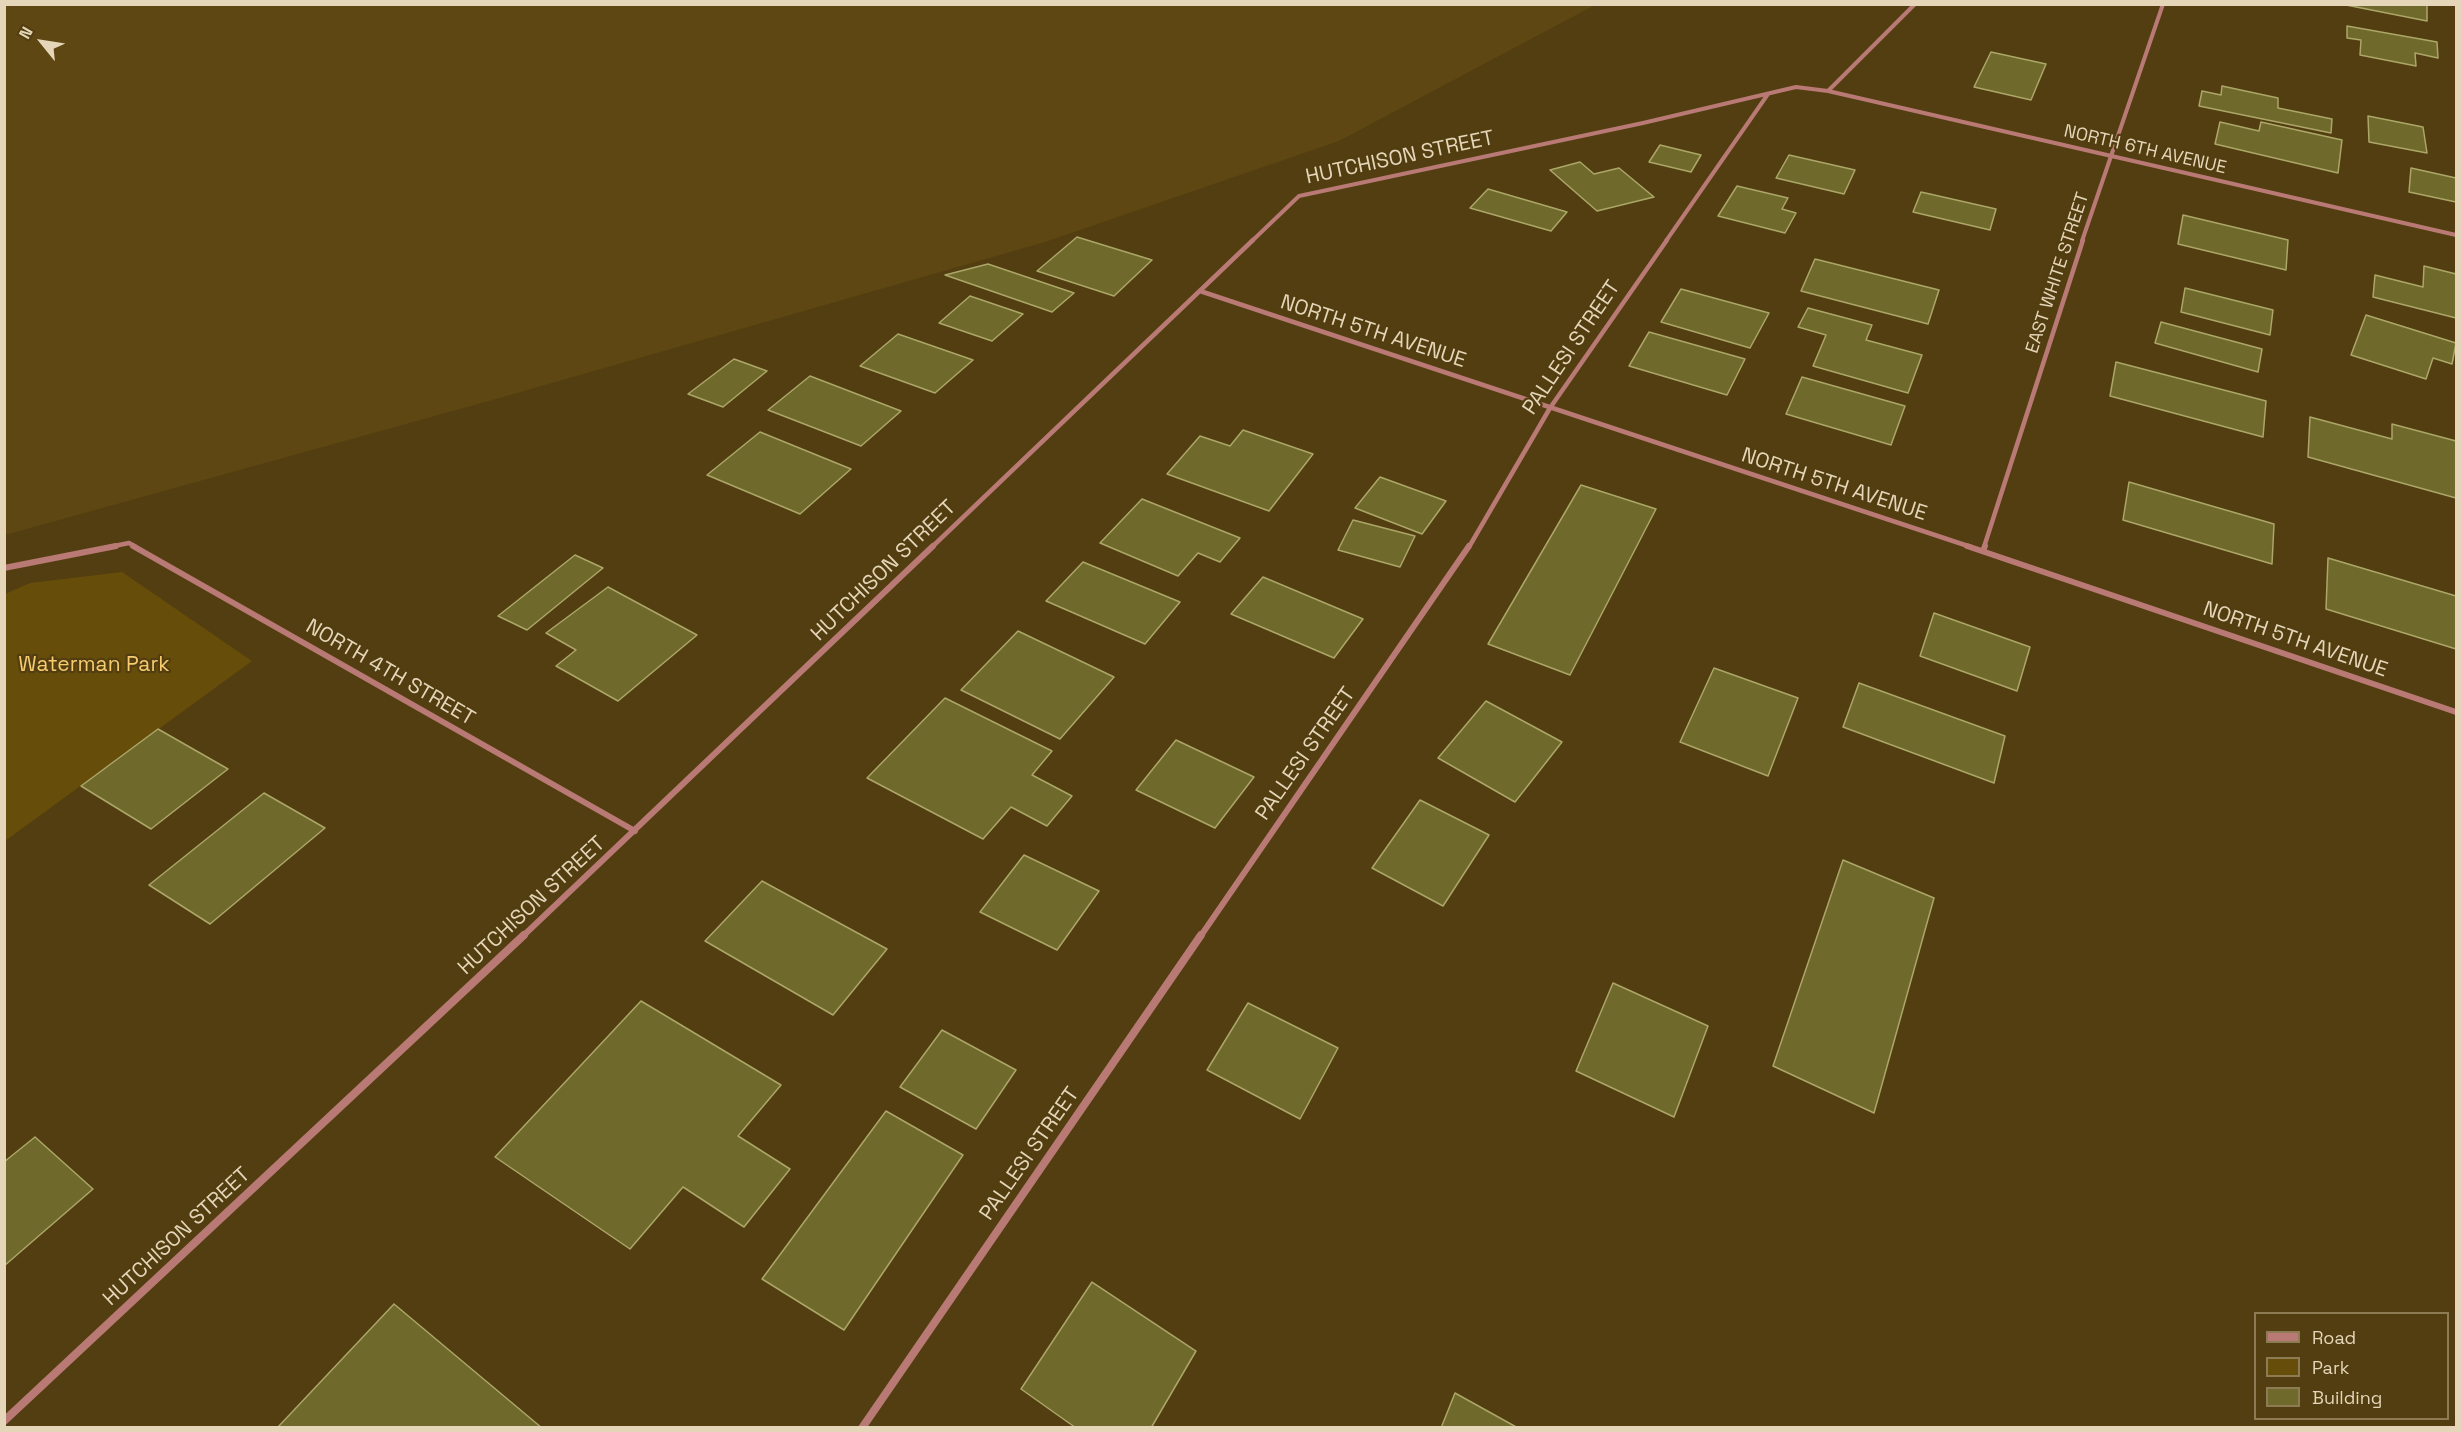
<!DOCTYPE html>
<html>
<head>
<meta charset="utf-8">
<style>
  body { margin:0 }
  #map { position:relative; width:2461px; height:1432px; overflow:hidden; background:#523e10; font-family:"Space Grotesk",sans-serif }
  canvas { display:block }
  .frame { position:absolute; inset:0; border:6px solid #e5d6b9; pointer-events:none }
  .legend { position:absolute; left:2254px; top:1312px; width:195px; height:108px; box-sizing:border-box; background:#523e10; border:2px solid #8d7b54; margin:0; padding:8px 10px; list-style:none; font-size:18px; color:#e5d6b9 }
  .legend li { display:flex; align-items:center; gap:12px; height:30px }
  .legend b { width:30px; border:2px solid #8d7b54 }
  .north { position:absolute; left:12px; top:12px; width:60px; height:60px; -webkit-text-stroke:4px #523e10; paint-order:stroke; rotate:300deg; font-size:16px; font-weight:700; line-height:24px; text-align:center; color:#e5d6b9 }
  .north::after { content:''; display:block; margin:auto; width:21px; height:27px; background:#e5d6b9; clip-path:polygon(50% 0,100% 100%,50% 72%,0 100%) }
</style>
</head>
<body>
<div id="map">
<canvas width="2461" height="1432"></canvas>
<div class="frame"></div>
<ul class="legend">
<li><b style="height:8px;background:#b97974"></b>Road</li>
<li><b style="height:16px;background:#674d0a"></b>Park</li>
<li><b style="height:16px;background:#6f6a2b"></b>Building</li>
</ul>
<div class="north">N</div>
</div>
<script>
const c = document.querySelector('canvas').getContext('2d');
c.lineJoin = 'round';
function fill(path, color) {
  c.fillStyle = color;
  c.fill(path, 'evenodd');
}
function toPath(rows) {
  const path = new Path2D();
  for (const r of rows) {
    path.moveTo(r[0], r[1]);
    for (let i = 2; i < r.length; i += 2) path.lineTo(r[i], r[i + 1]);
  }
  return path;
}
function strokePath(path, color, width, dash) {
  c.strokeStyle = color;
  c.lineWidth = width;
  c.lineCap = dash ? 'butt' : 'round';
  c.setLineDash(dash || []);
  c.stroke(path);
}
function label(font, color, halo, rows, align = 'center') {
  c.font = font + ' "Space Grotesk",sans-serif';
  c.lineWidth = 4.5;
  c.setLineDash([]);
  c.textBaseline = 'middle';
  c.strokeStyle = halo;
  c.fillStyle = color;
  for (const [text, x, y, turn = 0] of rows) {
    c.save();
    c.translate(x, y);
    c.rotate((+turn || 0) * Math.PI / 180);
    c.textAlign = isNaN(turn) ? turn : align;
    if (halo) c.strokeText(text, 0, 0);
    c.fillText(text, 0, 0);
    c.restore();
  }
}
const built = toPath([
  [5,4,1595,4,1595,5,1339,141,1045,242,496,399,5,535]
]);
const green = toPath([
  [122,572,252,661,5,841,5,594,30,583]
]);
const building = toPath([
  [2341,4,2427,4,2427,21,2341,4],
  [2347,26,2437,42,2438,58,2415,53,2416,66,2360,55,2361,40,2347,38,2347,26],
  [1991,52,2046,64,2031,100,1974,87,1991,52],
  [2222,86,2278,98,2278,108,2332,119,2331,133,2199,106,2202,91,2221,95,2222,86],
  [2368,116,2423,127,2427,153,2369,142,2368,116],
  [2220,122,2259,131,2261,122,2342,140,2338,173,2215,144,2220,122],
  [1660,145,1701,155,1691,172,1649,162,1660,145],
  [1789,155,1855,170,1844,194,1776,178,1789,155],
  [1580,162,1594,174,1619,168,1654,197,1597,211,1550,170,1580,162],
  [2411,168,2456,178,2456,202,2409,192,2411,168],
  [1737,186,1788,198,1782,209,1796,213,1785,233,1718,216,1737,186],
  [1488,189,1567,212,1551,231,1470,208,1488,189],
  [1921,192,1996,209,1990,230,1913,212,1921,192],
  [2183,215,2288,240,2286,270,2178,244,2183,215],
  [1077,237,1152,260,1114,296,1037,271,1077,237],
  [1815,259,1939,290,1928,324,1801,291,1815,259],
  [988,264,1074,293,1052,312,945,275,988,264],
  [2424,266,2456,274,2456,318,2373,297,2375,275,2423,287,2424,266],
  [2185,288,2273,310,2270,335,2181,312,2185,288],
  [1681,289,1769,313,1750,348,1661,322,1681,289],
  [970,296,1023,314,992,341,939,323,970,296],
  [1808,308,1872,325,1866,340,1922,355,1908,393,1813,366,1826,335,1798,327,1808,308],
  [2366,315,2456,343,2452,364,2433,358,2426,379,2351,355,2366,315],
  [2161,322,2262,349,2258,372,2155,343,2161,322],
  [1649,332,1745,359,1727,395,1629,366,1649,332],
  [898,334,973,360,935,393,860,366,898,334],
  [734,359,767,371,723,407,688,394,734,359],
  [2116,362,2266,401,2263,437,2110,396,2116,362],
  [810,376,901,411,861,446,768,410,810,376],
  [1802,377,1905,406,1891,445,1786,414,1802,377],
  [2310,417,2392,439,2392,424,2456,441,2456,498,2308,457,2310,417],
  [1243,430,1313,454,1269,511,1167,474,1200,436,1230,446,1243,430],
  [760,432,851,469,800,514,707,475,760,432],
  [1380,477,1446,501,1422,534,1355,508,1380,477],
  [2129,482,2274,524,2272,564,2123,520,2129,482],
  [1581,485,1656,509,1570,675,1488,644,1581,485],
  [1142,499,1240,538,1220,562,1198,553,1178,576,1100,543,1142,499],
  [1353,520,1415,536,1400,567,1338,550,1353,520],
  [575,555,603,568,527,630,498,616,575,555],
  [2328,558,2456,596,2456,649,2326,609,2328,558],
  [1083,562,1180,602,1145,644,1046,601,1083,562],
  [1263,577,1363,619,1334,658,1231,614,1263,577],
  [608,587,697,635,618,701,556,666,576,650,546,633,608,587],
  [1934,613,2030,647,2017,691,1920,656,1934,613],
  [1018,631,1114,677,1060,739,961,690,1018,631],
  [1714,668,1798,698,1768,776,1680,742,1714,668],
  [1859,683,2005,736,1994,783,1843,727,1859,683],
  [945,698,1052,751,1032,775,1072,796,1047,826,1011,807,983,839,867,778,945,698],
  [1486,701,1562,742,1515,802,1438,758,1486,701],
  [158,729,228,769,151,829,81,786,158,729],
  [1176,740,1254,777,1215,828,1136,790,1176,740],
  [264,793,325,828,210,924,149,885,264,793],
  [1420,800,1489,835,1443,906,1372,868,1420,800],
  [1024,855,1099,891,1057,950,980,912,1024,855],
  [1843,860,1934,898,1874,1113,1773,1066,1843,860],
  [762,881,887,949,833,1015,705,941,762,881],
  [1613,983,1708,1026,1674,1117,1576,1071,1613,983],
  [641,1001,781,1085,738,1136,790,1169,744,1227,683,1187,630,1249,495,1157,641,1001],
  [1248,1003,1338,1048,1300,1119,1207,1070,1248,1003],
  [942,1030,1016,1070,976,1129,900,1087,942,1030],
  [886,1111,963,1155,844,1330,762,1279,886,1111],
  [35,1137,93,1189,4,1266,4,1162,35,1137],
  [1092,1282,1196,1351,1151,1428,1076,1428,1021,1389,1092,1282],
  [394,1304,542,1428,278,1427,394,1304],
  [1455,1393,1518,1428,1441,1428,1455,1393]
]);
const minorFar3 = toPath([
  [1828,91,2456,235],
  [1252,241,1299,196,1643,123,1796,87,1828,91,1915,4],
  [1666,241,1768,94],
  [2082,241,2163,4]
]);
const minorFar2 = toPath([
  [1200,291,1971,547],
  [109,547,129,543,136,547],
  [932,547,1253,240],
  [1469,547,1550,408,1667,240],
  [1984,547,2083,240]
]);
const minorFar1 = toPath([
  [133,546,635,831],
  [1967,546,2456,712],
  [1983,551,1985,546],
  [4,568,116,546],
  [522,937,933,546],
  [1200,937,1469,546]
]);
const minor = toPath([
  [4,1421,524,935],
  [862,1428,1201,935]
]);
const farStreetnames = [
  ["NORTH 6TH AVENUE",2145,150,13],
  ["EAST WHITE STREET",2058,273,-72]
];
const streetNames = [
  ["HUTCHISON STREET",1400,158,-12],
  ["NORTH 5TH AVENUE",1373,332,18],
  ["PALLESI STREET",1572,348,-56],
  ["NORTH 5TH AVENUE",1834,485,18],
  ["HUTCHISON STREET",884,571,-44],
  ["NORTH 5TH AVENUE",2295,640,19],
  ["NORTH 4TH STREET",390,673,30],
  ["PALLESI STREET",1306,754,-55],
  ["HUTCHISON STREET",532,906,-43],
  ["PALLESI STREET",1030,1154,-55],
  ["HUTCHISON STREET",177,1237,-43]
];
const parkNames = [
  ["Waterman Park",94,665]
];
fill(built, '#5e4712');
fill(green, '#674d0a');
fill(building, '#6f6a2b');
strokePath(building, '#aca768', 1.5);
strokePath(minorFar3, '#b97974', 4);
strokePath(minorFar2, '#b97974', 4.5);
strokePath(minorFar1, '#b97974', 6);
strokePath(minor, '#b97974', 8);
label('18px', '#e5d6b9', '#523e10', farStreetnames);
label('21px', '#e5d6b9', '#523e10', streetNames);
label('21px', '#f7cb70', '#523e10', parkNames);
</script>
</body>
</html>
